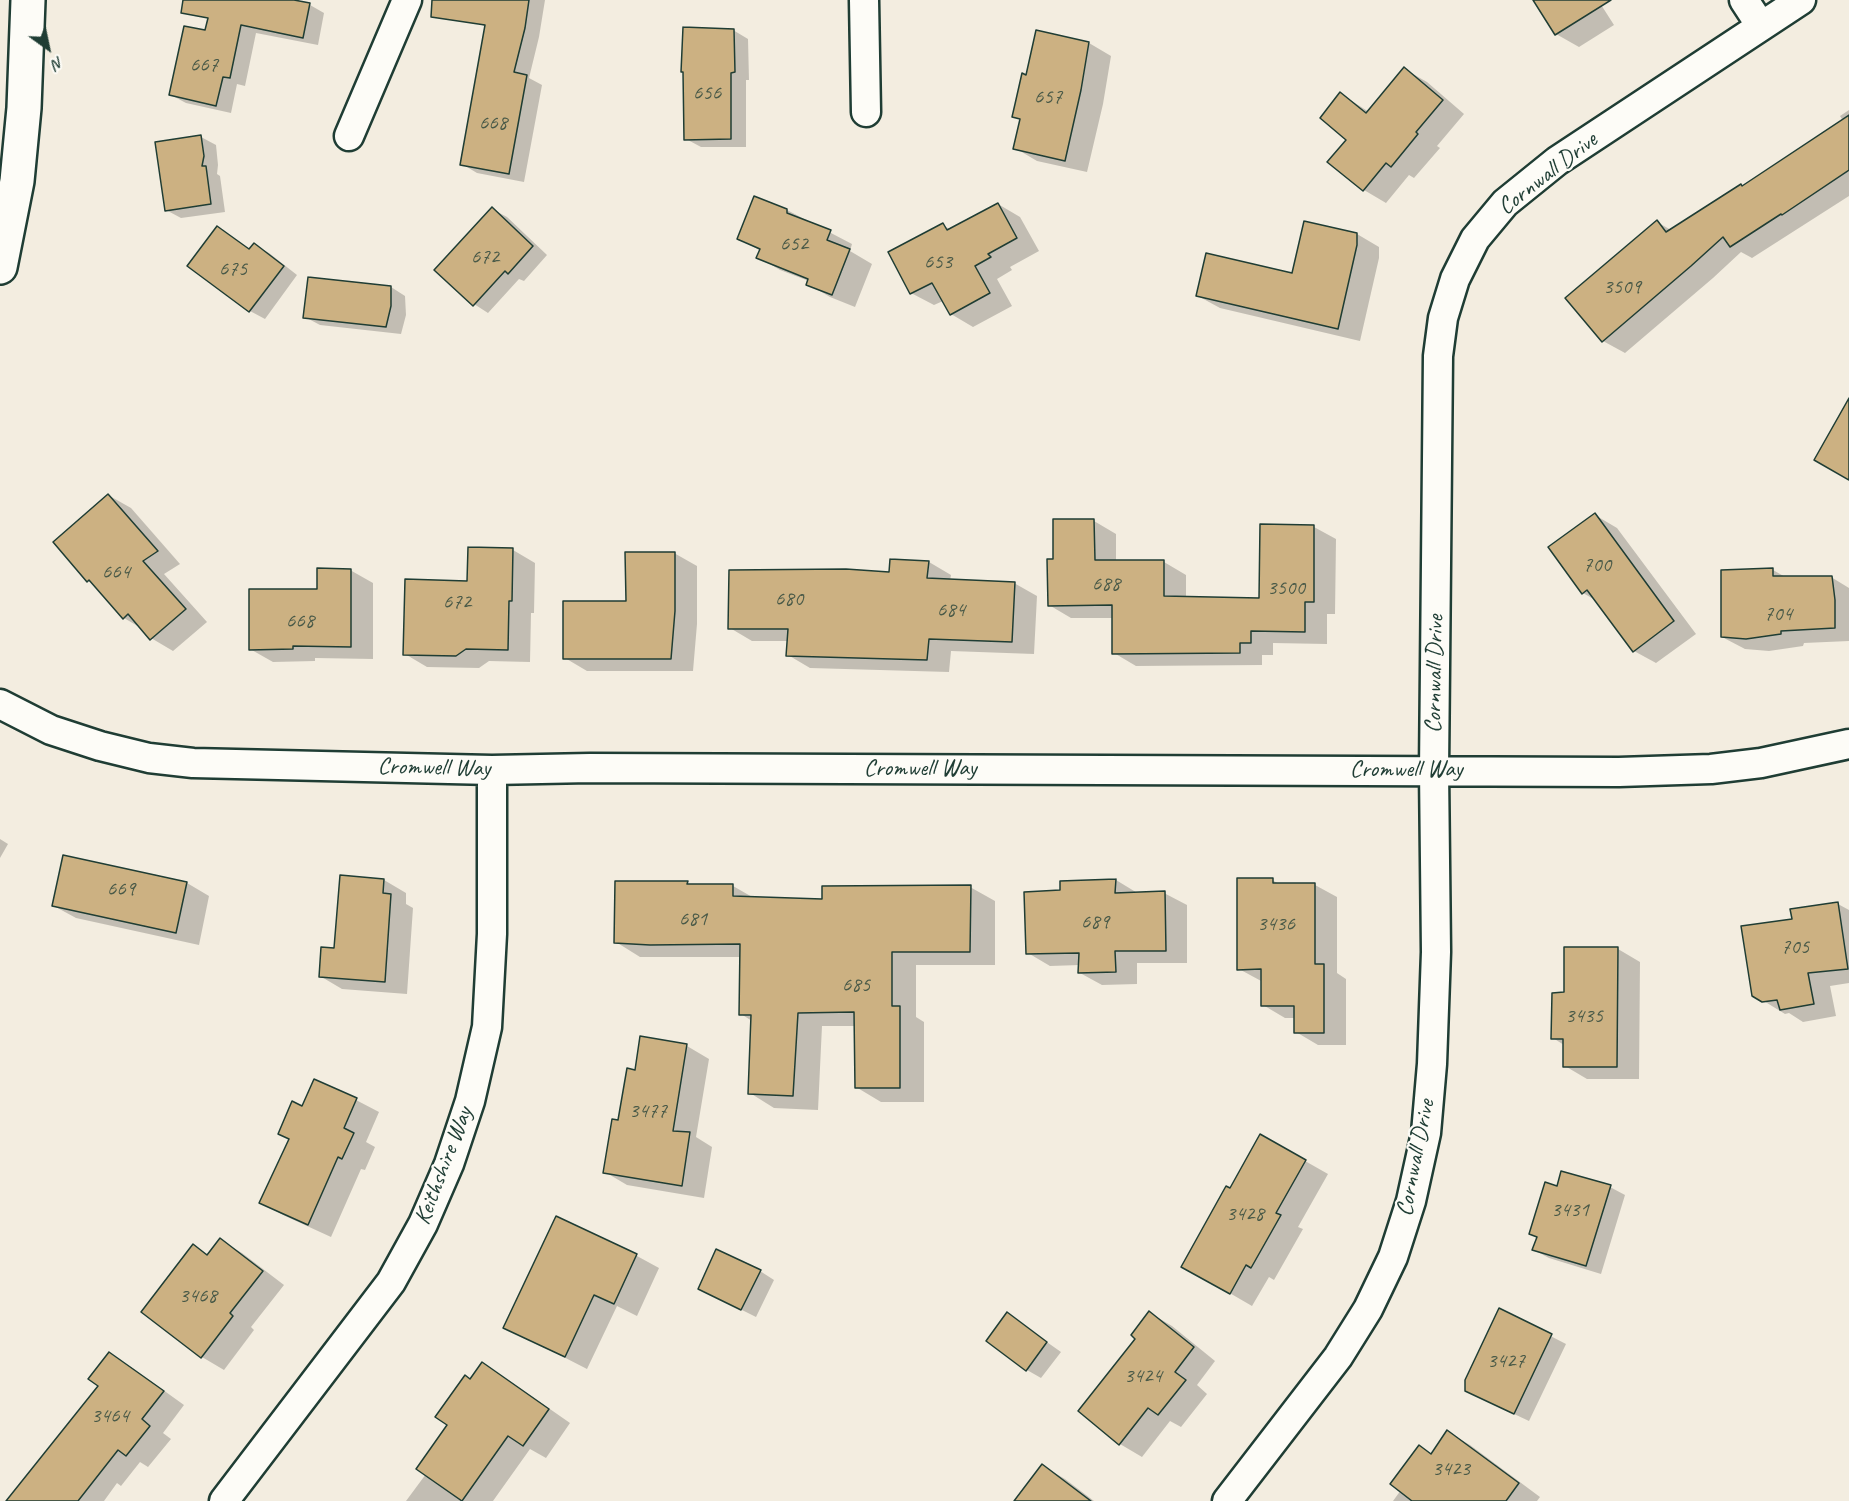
<!DOCTYPE html>
<html>
<head>
<meta charset="utf-8">
<style>
  body { margin:0 }
  #map { position:relative; width:1849px; height:1501px; overflow:hidden; background:#f3ede0; font-family:Caveat,sans-serif }
  canvas { display:block }
  .north { position:absolute; left:18px; top:18px; width:60px; height:60px; -webkit-text-stroke:4px #fdfcf7; paint-order:stroke; rotate:147deg; font-size:16px; font-weight:700; line-height:24px; text-align:center; color:#1f3d34 }
  .north::after { content:''; display:block; margin:auto; width:21px; height:27px; background:#1f3d34; clip-path:polygon(50% 0,100% 100%,50% 72%,0 100%) }
</style>
</head>
<body>
<div id="map">
<canvas width="1849" height="1501"></canvas>
<div class="north">N</div>
</div>
<script>
const c = document.querySelector('canvas').getContext('2d');
c.lineJoin = 'round';
function fill(path, color) {
  c.fillStyle = color;
  c.fill(path, 'evenodd');
}
function toPath(rows) {
  const path = new Path2D();
  for (const r of rows) {
    path.moveTo(r[0], r[1]);
    for (let i = 2; i < r.length; i += 2) path.lineTo(r[i], r[i + 1]);
  }
  return path;
}
function strokePath(path, color, width, dash) {
  c.strokeStyle = color;
  c.lineWidth = width;
  c.lineCap = dash ? 'butt' : 'round';
  c.setLineDash(dash || []);
  c.stroke(path);
}
function label(font, color, halo, rows, align = 'center') {
  c.font = font + ' Caveat,sans-serif';
  c.lineWidth = 4.5;
  c.setLineDash([]);
  c.textBaseline = 'middle';
  c.strokeStyle = halo;
  c.fillStyle = color;
  for (const [text, x, y, turn = 0] of rows) {
    c.save();
    c.translate(x, y);
    c.rotate((+turn || 0) * Math.PI / 180);
    c.textAlign = isNaN(turn) ? turn : align;
    if (halo) c.strokeText(text, 0, 0);
    c.fillText(text, 0, 0);
    c.restore();
  }
}
const shadow = toPath([
  [214,0,288,0,310,5,324,13,318,45,256,33,245,86,237,84,231,113,186,103,171,95,206,32],
  [481,0,545,0,539,37,529,78,542,85,524,182,477,173,462,164,486,27,478,23],
  [1535,0,1598,0,1614,25,1579,47,1556,34],
  [733,30,748,39,749,80,746,80,746,147,701,147,686,139],
  [1089,43,1111,56,1103,104,1087,172,1037,161,1015,148,1021,120,1014,116,1027,76],
  [1404,69,1427,82,1464,114,1437,146,1440,148,1414,178,1409,175,1386,203,1364,190,1330,161,1348,140,1341,94,1369,112],
  [1849,110,1849,196,1752,258,1741,252,1713,278,1625,353,1603,341,1657,222,1671,230,1744,187,1843,121,1840,116],
  [201,137,216,145,218,165,217,174,220,176,225,212,181,218,166,210],
  [998,204,1020,217,1039,251,1010,267,1012,270,997,279,1012,306,973,327,951,314,943,301,934,305,911,293,943,225,951,230],
  [492,209,507,217,547,255,524,281,519,279,488,313,474,304],
  [787,210,852,244,850,251,872,264,855,307,830,297,808,284,809,281,780,270,758,257,761,251,739,239],
  [218,228,250,250,254,245,269,253,297,275,265,319,250,311],
  [1357,234,1379,247,1379,258,1360,341,1220,308,1198,296,1293,275],
  [391,287,405,296,406,315,401,334,320,325,305,317],
  [108,495,131,508,180,564,164,574,207,622,173,651,151,638,141,628,124,618,96,585,88,581,55,542],
  [1595,515,1617,528,1696,634,1656,663,1634,651,1597,601,1583,593],
  [1094,521,1116,534,1116,562,1164,562,1186,575,1186,598,1261,600,1314,527,1336,539,1335,614,1327,614,1327,644,1273,643,1273,655,1262,655,1262,665,1136,666,1114,653,1113,618,1071,618,1049,605,1055,561],
  [513,550,535,563,534,613,531,613,530,662,489,661,479,668,427,667,405,654,469,582],
  [674,553,697,566,697,624,693,671,587,671,565,658,627,603],
  [929,562,951,575,950,581,1014,583,1037,596,1034,654,951,651,949,672,810,668,788,655,789,641,752,641,730,628],
  [350,570,373,583,373,659,315,658,315,661,273,662,250,649,318,591],
  [1773,570,1787,578,1831,577,1849,588,1849,641,1804,643,1803,646,1769,651,1745,649,1722,637],
  [0,839,8,844,0,858],
  [65,857,187,883,209,896,199,945,76,918,54,906],
  [341,877,384,880,406,893,406,904,413,908,407,994,342,989,320,976,336,950],
  [1116,880,1139,894,1164,893,1187,905,1187,963,1137,963,1137,984,1102,985,1080,973,1080,965,1050,966,1028,953,1062,892],
  [1272,880,1281,885,1315,885,1337,897,1337,973,1346,979,1346,1045,1318,1045,1296,1032,1296,1018,1285,1018,1263,1005,1263,982,1239,969],
  [687,883,693,886,733,886,754,898,823,901,970,887,995,901,995,965,916,965,916,1017,924,1022,924,1102,881,1102,856,1087,856,1026,822,1026,818,1110,774,1108,750,1093,752,1021,741,1014,742,957,640,957,616,942],
  [1838,904,1849,910,1849,983,1830,986,1836,1016,1803,1022,1789,1013,1785,1014,1754,995,1793,920],
  [1618,949,1640,962,1639,1079,1587,1079,1565,1066,1564,1045,1553,1038,1565,994],
  [687,1046,709,1059,696,1137,712,1147,704,1198,627,1185,605,1172,636,1071],
  [315,1081,356,1100,379,1112,366,1142,375,1147,365,1170,361,1169,331,1237,283,1215,261,1203],
  [1261,1136,1328,1174,1298,1227,1303,1229,1274,1280,1269,1277,1252,1306,1183,1266],
  [1610,1187,1625,1195,1601,1274,1549,1258,1534,1250,1538,1238,1531,1234,1558,1188],
  [557,1218,637,1256,659,1268,637,1316,617,1306,587,1369,505,1327],
  [220,1240,242,1253,284,1285,251,1327,254,1330,224,1370,202,1357,143,1312,193,1246,209,1255],
  [760,1271,774,1280,756,1317,700,1289],
  [1500,1310,1566,1344,1529,1421,1482,1399],
  [1150,1313,1172,1326,1215,1361,1197,1385,1207,1394,1181,1427,1170,1421,1142,1457,1120,1444,1080,1411,1137,1339],
  [1007,1314,1061,1352,1041,1378,1027,1370],
  [109,1354,131,1367,184,1405,163,1433,171,1439,148,1467,140,1462,121,1486,117,1483,104,1501,9,1501,100,1386],
  [482,1364,504,1377,570,1423,546,1458,530,1449,493,1501,406,1501,426,1474,471,1380],
  [1448,1432,1470,1445,1540,1497,1537,1501,1393,1501,1401,1490,1420,1447,1432,1454],
  [1043,1466,1065,1479,1094,1501,1016,1501]
]);
const building = toPath([
  [183,0,294,0,310,3,303,38,241,25,230,78,223,77,216,106,169,95,184,26,205,30,208,18,181,13,183,0],
  [432,0,529,0,525,28,514,72,527,75,509,174,460,165,485,25,431,17,432,0],
  [1533,0,1611,0,1555,35,1533,0],
  [683,27,734,29,735,72,731,73,731,139,684,140,683,72,681,72,683,27],
  [1036,30,1089,42,1081,90,1065,161,1013,149,1020,119,1012,117,1015,104,1022,73,1026,75,1036,30],
  [1404,67,1443,100,1416,132,1418,134,1391,167,1386,163,1363,191,1327,162,1346,140,1320,118,1340,92,1366,113,1404,67],
  [1849,115,1849,170,1782,215,1781,214,1730,247,1723,237,1691,266,1602,342,1565,298,1657,220,1666,232,1741,184,1742,186,1849,115],
  [201,135,204,156,202,166,206,166,211,204,165,211,155,142,201,135],
  [754,196,787,209,787,213,831,230,827,240,850,249,832,295,806,285,808,279,756,258,760,249,737,239,754,196],
  [998,203,1017,238,988,254,991,257,975,266,990,293,950,315,932,283,910,294,888,252,943,223,947,230,998,203],
  [492,207,533,246,508,274,505,271,473,306,434,270,492,207],
  [1304,221,1357,233,1357,245,1338,329,1196,296,1206,253,1292,273,1304,221],
  [217,226,249,249,254,243,284,266,249,312,187,266,217,226],
  [308,277,391,286,391,306,386,327,303,318,308,277],
  [1849,398,1849,480,1814,460,1849,398],
  [108,494,158,551,143,561,186,609,150,640,128,614,123,619,89,580,87,582,53,542,108,494],
  [1595,513,1674,621,1633,652,1587,590,1582,594,1548,547,1595,513],
  [1053,519,1094,519,1095,560,1164,560,1164,596,1259,598,1260,524,1314,525,1314,602,1305,602,1305,632,1251,631,1251,643,1240,643,1240,653,1112,654,1112,605,1048,606,1047,559,1053,559,1053,519],
  [468,547,513,548,512,601,509,601,508,650,466,649,456,656,403,655,405,579,467,581,468,547],
  [625,552,675,552,675,611,671,659,563,659,563,601,626,601,625,552],
  [890,559,929,561,927,578,1015,582,1012,642,929,639,927,660,786,656,788,629,728,629,729,570,846,569,889,572,890,559],
  [317,568,351,569,351,647,293,646,293,649,249,650,249,589,317,589,317,568],
  [1773,568,1773,576,1832,576,1835,600,1835,628,1781,631,1781,634,1746,639,1721,637,1721,570,1773,568],
  [63,855,187,882,176,933,52,906,63,855],
  [340,875,384,879,383,893,391,894,385,982,319,977,321,947,334,948,340,875],
  [1237,878,1273,878,1273,883,1315,883,1315,964,1324,964,1324,1033,1294,1033,1294,1006,1261,1006,1261,969,1237,970,1237,878],
  [1116,879,1115,893,1165,891,1166,951,1115,951,1116,972,1078,973,1079,953,1026,954,1024,892,1060,890,1060,881,1116,879],
  [615,881,688,881,687,884,733,884,733,896,822,899,822,886,971,885,970,952,892,952,892,1006,900,1006,900,1088,855,1088,854,1012,798,1013,793,1096,748,1094,751,1015,739,1015,740,944,650,945,614,943,615,881],
  [1838,902,1848,969,1808,973,1814,1004,1780,1010,1777,1000,1762,1002,1752,996,1741,926,1792,919,1790,909,1838,902],
  [1564,947,1618,947,1617,1067,1563,1067,1563,1039,1551,1039,1552,993,1564,992,1564,947],
  [640,1036,687,1044,673,1131,690,1132,682,1186,603,1173,612,1119,618,1120,627,1068,635,1070,640,1036],
  [314,1079,357,1098,344,1128,354,1133,342,1159,338,1157,308,1225,259,1203,289,1139,278,1134,292,1101,302,1106,314,1079],
  [1260,1134,1306,1160,1276,1213,1281,1215,1251,1268,1246,1265,1230,1294,1181,1267,1226,1186,1230,1188,1260,1134],
  [1561,1171,1611,1185,1586,1266,1532,1250,1537,1237,1529,1234,1545,1182,1557,1186,1561,1171],
  [556,1216,637,1254,614,1304,594,1295,565,1357,503,1328,556,1216],
  [220,1238,263,1271,230,1313,233,1316,201,1358,141,1312,193,1244,207,1255,220,1238],
  [716,1249,761,1270,741,1310,698,1289,716,1249],
  [1499,1308,1552,1334,1514,1414,1465,1391,1465,1380,1499,1308],
  [1149,1311,1194,1347,1175,1372,1186,1380,1158,1415,1148,1408,1119,1445,1078,1411,1135,1339,1131,1335,1149,1311],
  [1007,1312,1047,1342,1026,1371,986,1341,1007,1312],
  [109,1352,164,1391,142,1419,150,1426,126,1456,118,1450,78,1501,6,1501,98,1386,88,1379,109,1352],
  [482,1362,549,1409,523,1446,508,1436,462,1501,416,1469,447,1425,435,1417,465,1375,470,1379,482,1362],
  [1447,1430,1519,1483,1506,1501,1412,1501,1390,1484,1419,1445,1431,1454,1447,1430],
  [1042,1464,1091,1501,1014,1501,1042,1464]
]);
const minor = toPath([
  [864,0,866,112],
  [1744,0,1761,26],
  [349,136,407,0],
  [0,704,51,730,100,746,149,758,193,763,492,770,590,768,1619,772,1711,769,1761,763,1849,744],
  [224,1501,391,1282,423,1224,449,1164,470,1101,487,1027,492,934,492,770],
  [1227,1501,1338,1357,1368,1309,1393,1257,1411,1201,1426,1133,1432,1064,1436,952,1434,770,1438,356,1443,318,1455,279,1475,239,1505,203,1557,161,1801,0]
]);
const secondary = toPath([
  [0,267,17,181,24,108,28,0]
]);
const numberNames = [
  ["667",204,65],
  ["656",707,93],
  ["657",1048,97],
  ["668",493,123],
  ["652",794,244],
  ["672",485,257],
  ["653",938,262],
  ["675",233,269],
  ["3509",1622,287],
  ["700",1597,565],
  ["664",116,572],
  ["688",1106,584],
  ["3500",1286,588],
  ["680",789,599],
  ["672",457,602],
  ["684",951,610],
  ["704",1778,614],
  ["668",300,621],
  ["669",121,889],
  ["681",693,919],
  ["689",1095,922],
  ["3436",1276,924],
  ["705",1795,947],
  ["685",856,985],
  ["3435",1584,1016],
  ["3477",648,1111],
  ["3431",1570,1210],
  ["3428",1245,1214],
  ["3468",198,1296],
  ["3427",1506,1361],
  ["3424",1143,1376],
  ["3464",110,1416],
  ["3423",1451,1469]
];
const streetNames = [
  ["Cornwall Drive",1548,174,-38],
  ["Cornwall Drive",1435,674,-89],
  ["Cromwell Way",434,768,1],
  ["Cromwell Way",920,769],
  ["Cromwell Way",1406,770],
  ["Cornwall Drive",1416,1158,-79],
  ["Keithshire Way",444,1166,-69]
];
fill(shadow, '#0003');
fill(building, '#ccb182');
strokePath(building, '#1f3d34', 1.5);
strokePath(minor, '#1f3d34', 33);
strokePath(secondary, '#1f3d34', 38);
strokePath(minor, '#fdfcf7', 28);
strokePath(secondary, '#fdfcf7', 33);
label('21px', '#4a5a48', null, numberNames);
label('24px', '#1f3d34', '#fdfcf7', streetNames);
</script>
</body>
</html>
